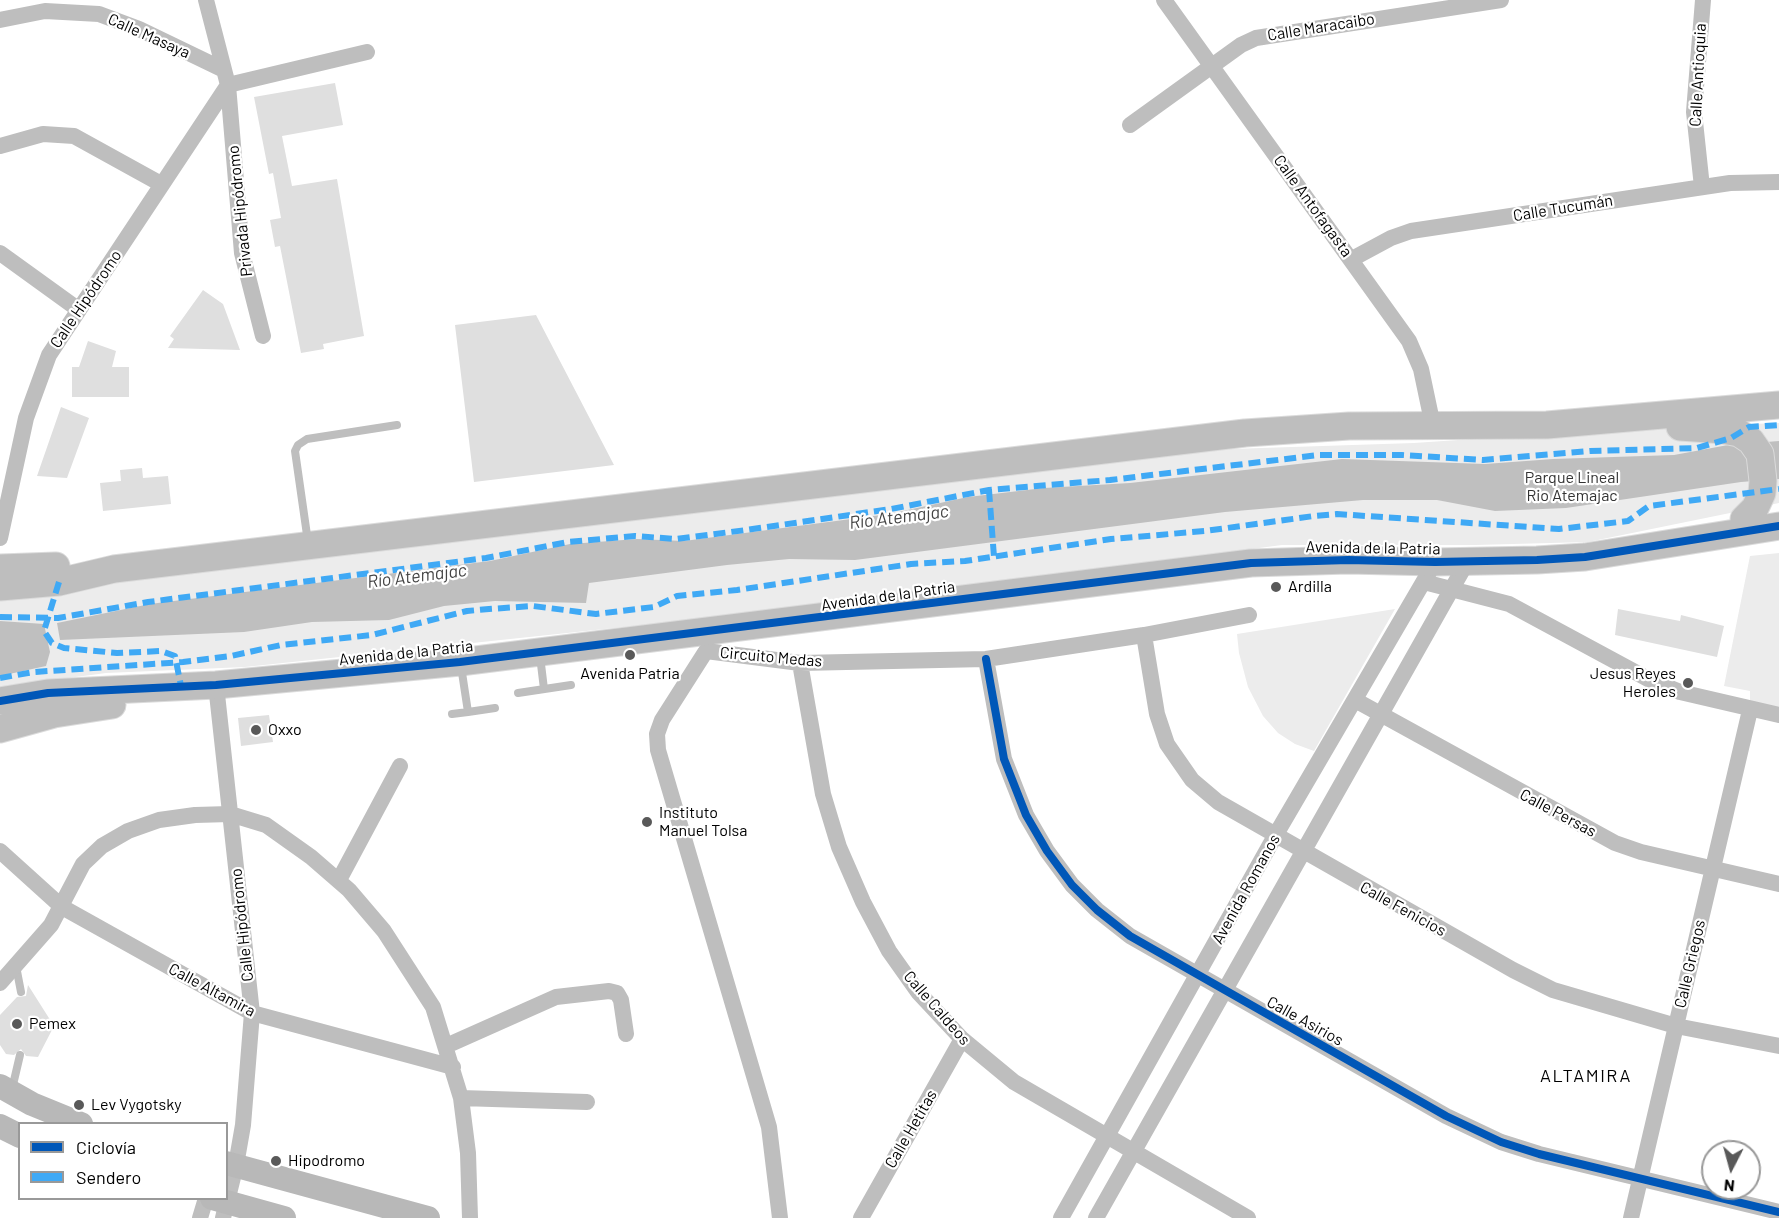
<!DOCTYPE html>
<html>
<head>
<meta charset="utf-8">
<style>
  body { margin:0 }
  #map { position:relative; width:1779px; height:1218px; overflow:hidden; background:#fff; font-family:Barlow,sans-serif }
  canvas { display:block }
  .legend { position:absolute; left:18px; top:1122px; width:210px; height:78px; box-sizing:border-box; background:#fff; border:2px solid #999; margin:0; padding:8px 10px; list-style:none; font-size:18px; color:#000 }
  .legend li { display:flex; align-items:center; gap:12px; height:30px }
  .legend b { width:30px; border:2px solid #999 }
  .north { position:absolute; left:1701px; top:1140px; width:60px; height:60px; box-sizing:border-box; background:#fff; border:2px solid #999; border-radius:50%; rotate:186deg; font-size:16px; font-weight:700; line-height:24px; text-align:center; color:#000 }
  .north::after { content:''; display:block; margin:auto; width:21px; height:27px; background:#595959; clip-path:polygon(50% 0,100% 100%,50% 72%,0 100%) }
</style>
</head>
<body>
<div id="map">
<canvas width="1779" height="1218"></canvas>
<ul class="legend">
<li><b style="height:8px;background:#0057b8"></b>Ciclovía</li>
<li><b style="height:8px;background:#3fa9f5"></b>Sendero</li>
</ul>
<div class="north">N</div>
</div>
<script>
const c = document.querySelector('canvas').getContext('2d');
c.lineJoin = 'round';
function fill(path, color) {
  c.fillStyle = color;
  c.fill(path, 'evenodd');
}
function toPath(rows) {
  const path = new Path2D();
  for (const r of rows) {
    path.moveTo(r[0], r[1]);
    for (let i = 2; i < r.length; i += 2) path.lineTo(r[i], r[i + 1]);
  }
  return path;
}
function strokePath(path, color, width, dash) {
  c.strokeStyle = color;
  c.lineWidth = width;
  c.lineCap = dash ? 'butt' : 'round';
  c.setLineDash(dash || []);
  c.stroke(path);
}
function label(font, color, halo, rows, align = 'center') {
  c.font = font + ' Barlow,sans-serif';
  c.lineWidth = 4.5;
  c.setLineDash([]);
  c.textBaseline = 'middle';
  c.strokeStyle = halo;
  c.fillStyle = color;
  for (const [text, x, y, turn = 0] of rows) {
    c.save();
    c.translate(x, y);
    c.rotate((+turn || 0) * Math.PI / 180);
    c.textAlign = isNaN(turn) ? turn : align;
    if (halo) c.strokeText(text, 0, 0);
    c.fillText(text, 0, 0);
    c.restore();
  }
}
const green = toPath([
  [1779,423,1779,503,1588,542,1475,545,1282,545,785,610,245,667,106,673,0,687,0,595,635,517,1231,449,1414,443,1635,428],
  [1779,553,1779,711,1750,704,1750,691,1724,686,1750,556],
  [1395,609,1314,751,1295,744,1278,733,1263,716,1248,687,1239,653,1237,634]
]);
const water = toPath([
  [1779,441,1779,479,1741,482,1566,508,1495,511,1437,500,1363,500,1225,512,855,560,789,559,727,565,589,583,586,603,495,601,444,606,389,620,312,622,244,632,60,640,57,623,150,604,490,561,570,544,637,539,684,541,889,514,968,497,1044,488,1130,483,1342,459,1485,464,1553,459,1674,455,1728,445],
  [0,621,44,624,50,652,46,666,0,676]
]);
const building = toPath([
  [335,83,343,125,282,136,292,186,337,179,364,336,323,344,324,349,301,353,280,246,275,247,270,220,281,218,273,173,269,174,254,97],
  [203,290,223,304,240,350,168,348,174,339,170,336],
  [536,315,614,465,474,482,455,325],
  [88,341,116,351,112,367,129,367,129,397,72,397,72,367,79,367],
  [61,407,89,418,67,478,37,476],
  [142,468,143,478,168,476,171,504,103,511,100,483,121,481,120,470],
  [1618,609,1680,621,1681,615,1724,626,1717,657,1615,635],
  [269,715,273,742,241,746,238,718],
  [28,985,54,1026,38,1057,26,1056,21,1049,14,1055,6,1054,0,1045,0,1015,17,997,26,996]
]);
const service = toPath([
  [308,542,295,451,298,445,307,439,397,425],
  [540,656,544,689],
  [461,666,468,712,495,708],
  [518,693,571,685],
  [452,714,468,712],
  [16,966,21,992],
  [12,1089,20,1055]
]);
const minor = toPath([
  [206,0,228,85,242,253,263,336],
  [1164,0,1409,341,1421,369,1433,426],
  [0,20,45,11,99,14,139,29,224,70],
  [1130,125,1241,45,1256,38,1501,0],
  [0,146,43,134,74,136,161,184],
  [1702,187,1694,112,1703,0],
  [0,253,79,310],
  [1352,259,1391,238,1411,231,1730,183,1779,182],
  [0,538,26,418,49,355,228,85,367,52],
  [1424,582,1509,604,1648,679,1680,692,1779,715],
  [1144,635,1157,714,1167,744,1192,780,1218,802,1513,970,1553,990,1676,1026,1779,1046],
  [706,651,662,720,657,734,658,750,769,1127,780,1218],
  [706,651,800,663,986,659,1144,635,1249,615],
  [986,659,1004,759,1026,815,1047,851,1072,885,1097,910,1130,936,1446,1116,1501,1142,1539,1154,1779,1212],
  [800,663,823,794,839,847,863,902,889,951,918,992,962,1039,1014,1082,1248,1218],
  [216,685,252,1013,243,1125,236,1165,223,1218],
  [1355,700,1615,843,1641,852,1779,884],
  [0,851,62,907,252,1013,453,1067],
  [339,880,400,766],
  [0,983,51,925,83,864,102,846,128,831,159,820,195,815,230,814,266,825,311,857,349,890,384,931,433,1007,461,1098,468,1153,470,1218],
  [446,1046,556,997,609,991,617,993,621,1000,626,1034],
  [461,1098,587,1102],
  [200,1218,206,1198],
  [861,1218,962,1039],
  [1061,1218,1275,836,1435,562],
  [1096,1218,1467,562],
  [1631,1218,1750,710]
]);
const secondary = toPath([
  [0,1086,32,1104,81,1124],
  [0,1126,20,1136],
  [226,1163,428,1218],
  [212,1198,284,1218]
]);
const primary = toPath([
  [1680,427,1723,430,1739,433,1751,441,1760,454,1763,481,1762,493,1755,508,1744,519],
  [0,568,56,566],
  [0,587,59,582,114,569,1245,433,1349,426,1547,425,1779,405],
  [0,701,48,693,216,685,460,662,1251,563,1348,560,1435,562,1537,560,1585,557,1779,526],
  [0,729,54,714,112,705]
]);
const quiet = toPath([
  [989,490,994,557],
  [59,582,44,631,52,643,64,648,117,653,161,651,175,656,181,686],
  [0,617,58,618,148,602,486,558,568,542,635,536,676,539,746,530,891,509,989,490,1110,480,1319,455,1402,455,1483,460,1590,451,1697,448,1731,438,1749,427,1779,425],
  [0,678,34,672,183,662,231,656,281,645,372,635,467,611,489,609,533,606,596,614,654,607,677,596,737,590,911,564,965,561,1111,539,1205,531,1314,516,1337,514,1559,529,1628,521,1649,506,1779,489]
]);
const cycleway = toPath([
  [986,659,1004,759,1026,815,1047,851,1072,885,1097,910,1130,936,1446,1116,1501,1142,1539,1154,1779,1212],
  [0,701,48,693,216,685,460,662,1251,563,1348,560,1435,562,1537,560,1585,557,1779,526]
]);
const markers = [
  [1276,587,6,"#595959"],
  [630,655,6,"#595959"],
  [1688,683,6,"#595959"],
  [256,730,6,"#595959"],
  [647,822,6,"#595959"],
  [17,1024,6,"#595959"],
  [79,1105,6,"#595959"],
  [276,1161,6,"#595959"]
];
const streetNames = [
  ["Calle Maracaibo",1321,27,-9],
  ["Calle Masaya",149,36,24],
  ["Calle Antioquia",1698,75,-87],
  ["Calle Antofagasta",1313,206,54],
  ["Calle Tucumán",1563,208,-9],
  ["Privada Hipódromo",240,211,-96],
  ["Calle Hipódromo",86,299,-56],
  ["Avenida de la Patria",1373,548,1],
  ["Avenida de la Patria",888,596,-8],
  ["Avenida de la Patria",406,653,-6],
  ["Circuito Medas",771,657,5],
  ["Calle Persas",1558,813,28],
  ["Avenida Romanos",1246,889,-61],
  ["Calle Fenicios",1403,909,29],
  ["Calle Hipódromo",242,925,-96],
  ["Calle Griegos",1690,964,-77],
  ["Calle Altamira",212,990,28],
  ["Calle Caldeos",937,1008,49],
  ["Calle Asirios",1305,1021,29],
  ["Calle Hetitas",911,1129,-60]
];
const parkNames = [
  ["Parque Lineal",1572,478],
  ["Rio Atemajac",1572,496]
];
const poiNames = [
  ["Ardilla",1288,587],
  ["Avenida Patria",630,674,"center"],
  ["Jesus Reyes",1676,674,"right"],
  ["Heroles",1676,692,"right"],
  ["Oxxo",268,730],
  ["Instituto",659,813],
  ["Manuel Tolsa",659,831],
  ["Pemex",29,1024],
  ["Lev Vygotsky",91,1105],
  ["Hipodromo",288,1161]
];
const waterNames = [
  ["Río Atemajac",899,517,-7],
  ["Río Atemajac",417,576,-7]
];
const neighbourhoodNames = [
  ["ALTAMIRA",1586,1076]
];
fill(green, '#ececec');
fill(water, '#bfbfbf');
fill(building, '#dfdfdf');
strokePath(primary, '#dbdbdb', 29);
strokePath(service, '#bebebe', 8);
strokePath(minor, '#bebebe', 16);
strokePath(secondary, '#b8b8b8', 24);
strokePath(primary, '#bebebe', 27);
strokePath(quiet, '#3fa9f5', 6, [12, 6]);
strokePath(cycleway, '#0057b8', 8);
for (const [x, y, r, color] of markers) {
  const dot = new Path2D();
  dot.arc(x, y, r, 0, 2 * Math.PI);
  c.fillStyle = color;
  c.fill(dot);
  strokePath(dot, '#fff', 2);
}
label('16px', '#000', '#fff', streetNames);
label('16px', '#333', '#fff', parkNames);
label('16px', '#000', '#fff', poiNames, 'left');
label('italic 18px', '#444', '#fff', waterNames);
c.letterSpacing = '1.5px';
label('18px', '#000', '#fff', neighbourhoodNames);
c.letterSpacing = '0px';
</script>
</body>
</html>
